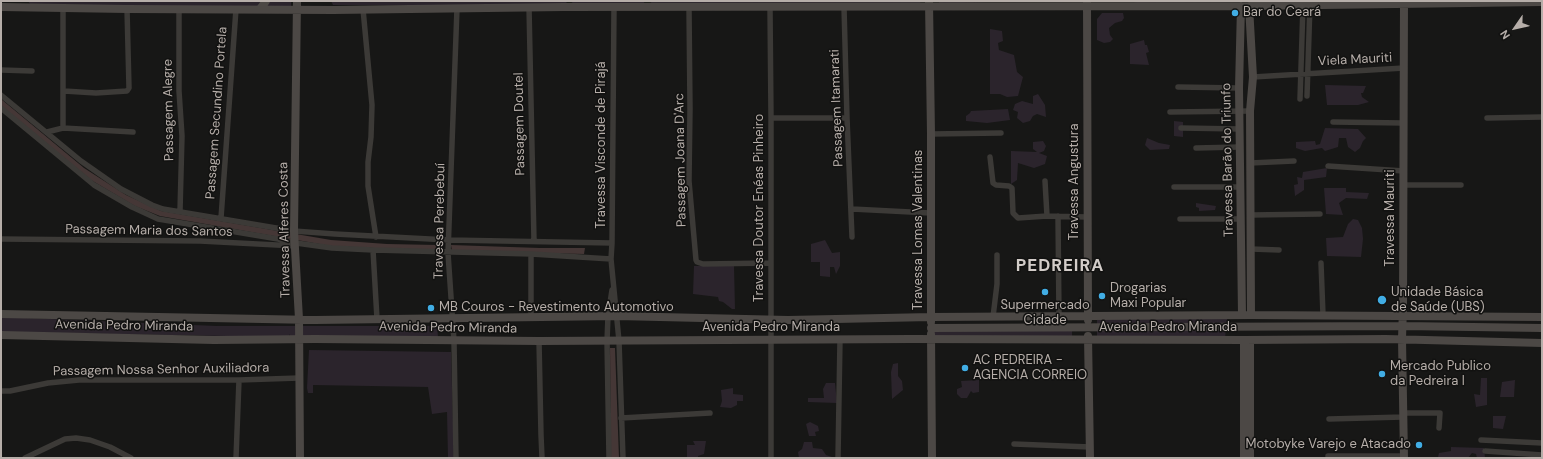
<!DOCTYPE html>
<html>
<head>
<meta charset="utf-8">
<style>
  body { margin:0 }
  #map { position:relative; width:1543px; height:459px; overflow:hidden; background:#171716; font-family:"DM Sans",sans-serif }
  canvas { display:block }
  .frame { position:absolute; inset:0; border:2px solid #b6aea9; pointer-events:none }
  .north { position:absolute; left:1495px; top:8px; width:40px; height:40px; -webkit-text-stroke:3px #121211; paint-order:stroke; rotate:236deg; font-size:11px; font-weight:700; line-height:16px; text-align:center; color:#b6aea9 }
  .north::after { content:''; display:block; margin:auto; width:14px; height:18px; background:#b6aea9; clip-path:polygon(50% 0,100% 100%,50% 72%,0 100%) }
</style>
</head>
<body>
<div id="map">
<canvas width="1543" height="459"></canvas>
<div class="frame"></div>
<div class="north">N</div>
</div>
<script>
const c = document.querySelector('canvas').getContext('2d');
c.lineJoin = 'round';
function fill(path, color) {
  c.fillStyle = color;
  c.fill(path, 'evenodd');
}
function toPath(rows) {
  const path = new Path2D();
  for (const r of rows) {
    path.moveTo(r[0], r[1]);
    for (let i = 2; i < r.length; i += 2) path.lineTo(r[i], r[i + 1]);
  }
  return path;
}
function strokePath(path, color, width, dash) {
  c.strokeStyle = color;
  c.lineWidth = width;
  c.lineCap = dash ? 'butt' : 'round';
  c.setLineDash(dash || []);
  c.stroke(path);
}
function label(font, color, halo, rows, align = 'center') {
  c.font = font + ' "DM Sans",sans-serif';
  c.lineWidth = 3;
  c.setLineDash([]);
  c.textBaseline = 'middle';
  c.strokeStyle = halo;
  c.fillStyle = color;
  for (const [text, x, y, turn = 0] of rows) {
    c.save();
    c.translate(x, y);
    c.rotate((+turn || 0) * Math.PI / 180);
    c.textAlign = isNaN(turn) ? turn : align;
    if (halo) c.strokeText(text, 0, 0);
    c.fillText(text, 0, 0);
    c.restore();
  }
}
const green = toPath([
  [28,1,264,1,259,8,30,4],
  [268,1,291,1,291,7,264,8],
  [331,1,568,1,566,3,561,5,333,5],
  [574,1,643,1,646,5,570,4],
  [649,1,921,1,920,3,653,4],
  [939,1,1014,1,939,4],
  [1130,1,1353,1,1137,3],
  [1102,13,1123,13,1124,18,1122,21,1115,23,1109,28,1110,35,1113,39,1110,42,1104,43,1097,40,1097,19],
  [990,29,1002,31,1003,41,998,43,999,50,1014,55,1017,72,1023,77,1018,96,1007,97,1000,94,990,94],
  [1144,40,1145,45,1147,45,1149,52,1146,53,1149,65,1130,64,1130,44],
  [1325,85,1366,86,1363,93,1361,93,1362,97,1369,102,1358,105,1327,105],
  [1038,94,1045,105,1046,117,1037,114,1033,116,1030,121,1023,123,1017,118,1018,112,1013,110,1015,104,1022,101,1033,104,1033,96],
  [1008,109,1010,120,987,123,966,121,966,116,970,113,971,111],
  [1174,121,1183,122,1183,137,1174,136],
  [1325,128,1358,129,1366,138,1363,141,1360,148,1355,152,1348,147,1346,138,1339,138,1338,147,1325,151,1322,148,1305,151,1296,148,1296,142,1315,141,1316,145,1320,144],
  [1147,138,1159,143,1170,145,1169,149,1150,150,1145,145],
  [1043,141,1046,146,1044,151,1039,153,1047,156,1045,164,1034,168,1018,163,1017,180,1011,184,1011,151,1037,152,1033,149,1033,142],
  [1327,168,1326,177,1304,180,1304,190,1295,196,1294,185,1298,184,1297,177,1302,178,1303,172],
  [1324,188,1346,188,1346,192,1369,193,1367,199,1346,198,1339,203,1343,215,1326,214],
  [1196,203,1216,206,1215,210,1199,211,1199,208,1196,207],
  [1353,219,1358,220,1362,228,1363,239,1361,257,1327,256,1326,238,1343,237,1348,224],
  [825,240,832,253,840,252,840,266,836,274,834,267,830,267,830,277,820,276,820,262,811,262,811,244],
  [694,266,734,266,735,309,732,309,723,302,719,301,718,297,693,294],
  [1,317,217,326,437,326,438,337,290,337,290,334,289,336,283,337,1,332],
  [1227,317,1227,324,1097,326,1097,319],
  [1226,329,1225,338,1097,338,1097,330],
  [934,330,1072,330,1072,337,934,337],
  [309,350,451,352,454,458,448,458,447,412,432,414,428,387,313,385,313,393,308,393,307,388],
  [898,363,898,376,902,381,903,390,892,399,891,372,893,364],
  [1481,378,1487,378,1487,405,1476,407,1474,394,1480,395],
  [979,380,979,392,973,393,971,391,967,398,961,398,957,394,957,389,962,387,961,381],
  [1515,380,1514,397,1500,397,1502,382],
  [826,383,835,383,837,403,808,402,808,398,824,398,823,389],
  [733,388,733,394,743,395,743,401,737,401,737,405,731,408,720,407,722,401,721,390],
  [1493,416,1506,416,1503,429,1493,428],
  [810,422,818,426,819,431,815,432,816,436,809,436,806,424],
  [693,441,706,441,704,454,698,456,698,458,687,458,687,445,695,445],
  [804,442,812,442,813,448,822,449,826,455,832,457,831,458,799,458,798,452,802,449],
  [1451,447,1484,448,1485,458,1477,458,1476,454,1472,453,1468,458,1438,457,1439,453,1451,451]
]);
const water = toPath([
  [1,99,84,168,126,195,161,211,331,240,387,244,437,245,438,251,331,246,160,216,135,206,91,180,1,106],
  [451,245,540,248,585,248,584,254,452,251],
  [610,348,615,348,619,458,611,458]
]);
const street = toPath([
  [529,7,534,241],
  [614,7,612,243,611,259,619,341,623,458],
  [689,7,690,109,689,181,696,260,697,262,703,264,771,263],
  [770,7,771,118,771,458],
  [844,7,847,118,852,237],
  [179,9,179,91,182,136,180,211],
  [363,9,372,105,371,137,368,162,368,186,376,237],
  [1,70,32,71],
  [1253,77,1404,68],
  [1178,87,1239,88],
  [64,91,96,93,127,91,129,88,127,9],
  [1,95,81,161,121,189,152,205,163,209,294,231,335,234,449,240,612,243],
  [1307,96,1310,4],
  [1300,99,1303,5],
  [1,108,94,185,132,207,158,219,278,239,296,243,332,248,373,250,531,254,611,259],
  [1170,112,1250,111],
  [771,118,847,118],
  [1487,118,1542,117],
  [1333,122,1404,123],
  [63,128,63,8],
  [1181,128,1240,129],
  [47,132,63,128,133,132],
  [931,134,1001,133],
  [1196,148,1240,147],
  [990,157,993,183,996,185,1009,186,1012,188,1013,213,1018,218,1047,216,1087,217],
  [1250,163,1294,161],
  [1328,166,1404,171],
  [1045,181,1047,216],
  [1404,185,1461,185],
  [1174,187,1240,187],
  [852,209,930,213],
  [1251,215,1320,214],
  [1058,216,1059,317],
  [221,218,236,9],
  [1180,219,1241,219],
  [1,239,200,241,296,246],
  [1251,249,1279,250],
  [373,250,377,319],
  [531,254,531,317],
  [1321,263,1323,315],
  [993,317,997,284,997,255],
  [539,341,541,435,542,458],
  [1,391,10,391,48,383,79,380,239,380,299,378],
  [1403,413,1440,413,1439,428],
  [621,418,710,413],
  [1329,419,1403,417],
  [1481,440,1542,443],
  [1014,444,1090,447],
  [1485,451,1542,455],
  [1328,456,1403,456],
  [25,458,65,439,76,438,90,440,110,447,131,458],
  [236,458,239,380],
  [456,458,454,341,448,253,457,8],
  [609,458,607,341,608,316,612,290],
  [838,458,840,339]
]);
const secondary = toPath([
  [297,1,294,231,299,319,300,458],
  [929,2,931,134,931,322],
  [1087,2,1088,320],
  [1241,6,1239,88,1242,315],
  [1249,6,1253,77,1250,111,1251,315],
  [1,7,127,9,333,10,564,7,1249,6,1542,2],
  [260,9,266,1],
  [1,314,315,320,617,316,788,320,931,317,1251,315,1542,317],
  [931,328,1403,326,1542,328],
  [931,334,932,458],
  [1,335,214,340,315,339,539,341,911,339,1244,340,1386,339,1542,343],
  [1088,336,1090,458],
  [1244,340,1244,458],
  [1250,340,1250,458],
  [1404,458,1402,339,1403,307,1404,1]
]);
const markers = [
  [1235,13,4,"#41ade4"],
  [1045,292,4,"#41ade4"],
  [1102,296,4,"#41ade4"],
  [1382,300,5,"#41ade4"],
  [431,308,4,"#41ade4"],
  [965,368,4,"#41ade4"],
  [1382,374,4,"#41ade4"],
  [1419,445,4,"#41ade4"]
];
const poiNames = [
  ["Bar do Ceará",1243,13],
  ["Drogarias",1110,289],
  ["Maxi Popular",1110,304],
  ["Unidade Básica",1391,293],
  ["de Saúde (UBS)",1391,308],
  ["Supermercado",1045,306,"center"],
  ["Cidade",1045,321,"center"],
  ["MB Couros - Revestimento Automotivo",439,308],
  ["AC PEDREIRA -",973,361],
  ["AGENCIA CORREIO",973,376],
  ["Mercado Publico",1390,367],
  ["da Pedreira I",1390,382],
  ["Motobyke Varejo e Atacado",1411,445,"right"]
];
const streetNames = [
  ["Viela Mauriti",1355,60,-3],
  ["Passagem Itamarati",837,108,-92],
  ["Passagem Alegre",169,110,-91],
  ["Passagem Secundino Portela",217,113,-86],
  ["Passagem Doutel",520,124,-91],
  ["Travessa Visconde de Pirajá",602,145,-90],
  ["Passagem Joana D'Arc",681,160,-91],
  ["Travessa Barão do Triunfo",1228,160,-91],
  ["Travessa Angustura",1075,182,-90],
  ["Travessa Doutor Enéas Pinheiro",760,208,-90],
  ["Travessa Mauriti",1391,218,-90],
  ["Travessa Perebebuí",440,221,-89],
  ["Travessa Alferes Costa",285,230,-91],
  ["Travessa Lomas Valentinas",919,230,-90],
  ["Passagem Maria dos Santos",149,231,1],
  ["Avenida Pedro Miranda",124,326,1],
  ["Avenida Pedro Miranda",448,328,1],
  ["Avenida Pedro Miranda",771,328],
  ["Avenida Pedro Miranda",1168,328],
  ["Passagem Nossa Senhor Auxiliadora",161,370,-1]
];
const districtNames = [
  ["PEDREIRA",1060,267]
];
fill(green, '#2b242c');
fill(water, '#453736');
strokePath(street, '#3c3a37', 5.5);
strokePath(secondary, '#4c4845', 8);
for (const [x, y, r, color] of markers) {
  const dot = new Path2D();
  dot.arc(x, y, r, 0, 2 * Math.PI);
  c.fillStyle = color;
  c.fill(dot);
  strokePath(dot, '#121211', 1.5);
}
label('13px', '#b6aea9', '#121211', poiNames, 'left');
label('13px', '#b6aea9', '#121211', streetNames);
c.letterSpacing = '1px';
label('bold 17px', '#d3cdc9', '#121211', districtNames);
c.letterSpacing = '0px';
</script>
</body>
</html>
